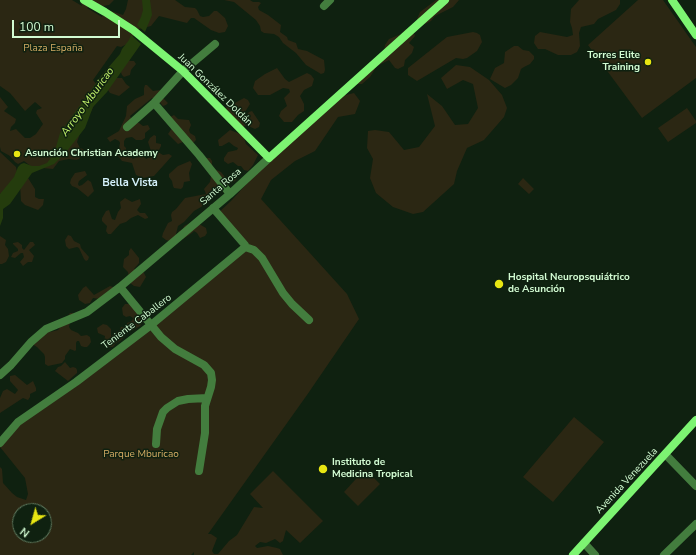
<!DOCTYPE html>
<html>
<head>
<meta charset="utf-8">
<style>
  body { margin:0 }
  #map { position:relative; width:696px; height:555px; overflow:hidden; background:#0f2110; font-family:"Nunito Sans",sans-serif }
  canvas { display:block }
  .north { position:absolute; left:12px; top:503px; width:40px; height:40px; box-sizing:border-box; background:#0f2110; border:1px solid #5d795e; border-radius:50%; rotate:217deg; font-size:11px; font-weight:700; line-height:16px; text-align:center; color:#d3fcd3 }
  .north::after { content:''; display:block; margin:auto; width:14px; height:18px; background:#e8e612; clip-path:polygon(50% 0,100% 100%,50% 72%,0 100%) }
  .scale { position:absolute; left:12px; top:20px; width:108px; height:18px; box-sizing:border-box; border:2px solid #d3fcd3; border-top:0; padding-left:5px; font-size:12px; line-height:14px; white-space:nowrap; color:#d3fcd3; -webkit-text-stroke:3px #0f2110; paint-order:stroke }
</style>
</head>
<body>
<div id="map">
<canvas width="696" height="555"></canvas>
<div class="north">N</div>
<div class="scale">100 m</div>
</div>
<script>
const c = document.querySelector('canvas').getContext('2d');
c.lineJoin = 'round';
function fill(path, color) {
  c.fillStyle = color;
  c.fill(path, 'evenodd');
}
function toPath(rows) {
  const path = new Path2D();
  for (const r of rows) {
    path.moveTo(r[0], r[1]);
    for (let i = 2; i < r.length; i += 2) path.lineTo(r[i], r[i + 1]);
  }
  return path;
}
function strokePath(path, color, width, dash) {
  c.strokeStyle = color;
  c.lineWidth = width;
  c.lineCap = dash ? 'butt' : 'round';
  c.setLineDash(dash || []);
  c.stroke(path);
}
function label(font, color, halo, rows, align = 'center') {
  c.font = font + ' "Nunito Sans",sans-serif';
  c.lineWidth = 3;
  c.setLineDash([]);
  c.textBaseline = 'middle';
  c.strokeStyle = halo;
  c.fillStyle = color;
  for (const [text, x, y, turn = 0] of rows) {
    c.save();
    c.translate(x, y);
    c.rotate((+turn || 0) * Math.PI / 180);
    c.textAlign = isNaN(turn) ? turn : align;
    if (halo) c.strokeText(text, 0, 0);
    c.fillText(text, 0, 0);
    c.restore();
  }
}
const green = toPath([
  [0,0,72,0,82,6,80,0,114,0,109,5,103,6,93,3,87,8,102,17,103,15,108,11,111,11,123,15,126,9,128,0,175,0,185,7,195,8,197,10,200,16,203,17,209,16,214,11,217,11,225,18,228,26,225,32,219,33,211,30,194,18,191,18,187,23,159,16,151,26,139,29,127,44,121,47,117,46,93,80,101,90,82,131,80,133,77,142,80,148,83,149,85,151,83,154,79,159,76,160,69,159,59,161,53,169,32,167,24,161,18,164,15,162,10,156,1,151,0,147,0,97,8,107,4,111,16,119,15,123,11,127,10,131,16,129,25,138,30,138,36,134,43,124,36,113,37,110,42,108,35,102,25,111,10,93,0,86],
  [224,0,250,0,253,2,259,2,261,3,258,7,259,10,268,15,281,25,280,32,287,37,288,40,296,43,298,49,307,51,324,60,325,70,324,73,321,74,306,65,296,53,283,43,279,37,274,34,264,33,261,31,260,26,256,20,234,2],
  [436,0,459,0,453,7,435,16,431,21,425,24,419,22,417,19,420,12],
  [579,0,620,0,620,4,616,10,598,19,594,24,581,27,579,33,580,46,577,52,571,55,558,55,545,49,538,49,534,43,535,36,540,32,567,37,573,35,572,28,570,22,571,9],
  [638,0,663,0,696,47,696,78,642,118,588,45],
  [406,29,409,29,414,33,415,36,409,43,414,47,412,53,405,60,404,66,398,69,395,68,389,60,377,66,370,77,362,84,356,84,384,51,385,45,389,39,401,34],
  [473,32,477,33,480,35,482,42,477,51,467,58,463,59,456,58,417,81,408,75,408,68,447,37],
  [514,46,518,46,523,50,529,51,534,56,534,59,530,64,524,67,521,69,518,78,511,85,505,88,490,79,495,68,504,63,505,52],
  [127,59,130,61,134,61,136,64,131,70,130,75,124,77,122,75,120,70],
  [456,65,470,67,489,80,502,95,507,108,504,117,484,140,467,148,457,171,454,184,423,212,413,214,393,207,376,193,370,178,373,159,367,148,368,131,375,130,389,132,404,150,419,147,435,126,427,94,442,106,455,125,468,124,478,108,473,84,463,80,447,89,441,78],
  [277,68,285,79,289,82,307,73,311,75,314,79,312,86,304,90,300,96,304,104,304,111,298,115,292,122,284,122,279,116,281,111,287,106,284,98,290,92,289,89,283,88,270,95,258,95,253,88,255,81,265,74],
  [115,78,122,78,126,84,130,87,119,96,110,93,108,90,104,88],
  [145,85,147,85,153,91,160,90,163,98,168,103,166,105,163,106,157,99,152,98,130,116,133,122,139,123,143,126,148,125,150,129,145,133,145,138,142,140,136,140,132,137,126,138,124,141,124,146,126,148,126,153,133,159,142,155,143,155,146,159,150,157,152,154,148,142,150,138,154,135,156,136,156,143,161,144,161,146,158,152,163,155,169,154,172,156,154,176,143,178,136,175,132,163,122,161,118,156,120,143,119,141,115,139,110,142,107,138,119,131,126,116,127,106,135,99,144,95,144,88],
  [354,93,360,101,355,114,338,117,315,151,295,161,271,180,261,199,347,294,359,319,307,395,208,534,211,534,217,538,212,551,214,554,218,554,229,541,237,535,254,507,263,508,250,494,273,471,323,521,300,543,286,530,283,541,280,543,275,539,266,543,260,542,255,546,257,548,268,546,277,548,280,549,283,555,194,555,194,552,191,555,0,555,0,467,2,469,3,483,12,493,17,497,26,500,28,494,25,478,0,447,0,438,247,247,218,213,231,201,280,147,333,98],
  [20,511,44,511,44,535,20,535],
  [244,98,248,100,250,104,245,112,244,115,246,116,249,112,252,111,260,123,259,127,255,129,246,125,242,128,226,109,227,104,233,104],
  [687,108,696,121,696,123,668,142,658,128],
  [174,115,178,119,189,120,191,125,189,130,190,133,195,136,196,140,193,143,183,142,178,144,168,134,172,128,170,117],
  [230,130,243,135,246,144,258,155,253,165,248,171,244,170,241,166,238,166,233,162,228,164,224,161,224,158,228,152,237,150,238,148,234,146,229,142,222,146,219,146,218,140],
  [0,152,16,167,18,177,2,196,0,193],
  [205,158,210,158,212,161,212,168,221,172,225,177,237,175,238,177,235,181,215,191,208,201,201,207,194,211,184,222,178,226,176,234,177,237,169,241,166,240,162,237,163,233,168,223,172,221,171,215,172,212,176,209,185,198,206,194,204,189,210,182,211,176],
  [190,161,192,164,189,173,190,181,184,182,183,187,181,189,174,188,173,186,172,181,169,177,169,174,178,166],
  [85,171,87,175,79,181,78,184,79,186,82,185,88,180,91,182,94,191,88,197,77,188,72,186,70,183,71,179,75,173],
  [28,178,35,189,35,197,39,199,44,199,43,205,38,210,25,205,21,201,20,183],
  [523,178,534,189,529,194,518,184],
  [125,198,132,202,140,199,141,204,137,210,140,213,145,213,148,217,148,218,145,219,138,215,131,218,126,222,120,224,111,234,108,234,106,231,107,226,102,221,102,218,106,211,109,210,112,219,115,220,118,212,121,208,120,202],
  [194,221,206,228,207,233,205,236,200,238,197,233,194,231,192,233,183,239,177,234,179,231,183,229,184,226],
  [68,235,71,236,74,241,80,244,81,248,89,257,88,260,86,261,84,259,79,248,77,247,69,249,66,246,65,240],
  [0,236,6,240,5,245,8,249,9,256,6,262,2,264,0,264],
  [18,242,22,245,22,248,24,250,30,242,33,242,35,245,29,250,34,256,32,262,28,262,23,266,20,262,24,257,23,253,21,253,15,258,11,257,13,253,18,251,18,249,13,244,13,243],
  [131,248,139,258,139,263,134,269,143,271,146,277,140,287,134,286,130,283,128,272,123,267,124,259,129,255,129,251],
  [86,286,94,295,110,286,113,287,114,288,100,299,93,298,90,303,85,304,79,300,78,295,83,288],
  [125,304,130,304,144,319,143,322,140,326,128,333,120,341,116,343,113,347,108,347,104,343,105,336,98,333,97,328,103,324,107,325,111,329,111,337,115,332,119,332,121,327,126,327,127,323,132,321,133,318,130,316,126,317,123,315,122,308],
  [70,313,74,313,70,322,69,327,71,330,78,333,81,336,87,335,90,337,91,342,89,345,87,347,84,347,81,346,79,341,77,341,76,343,76,350,75,351,70,349,65,356,65,359,62,363,48,366,45,364,45,357,44,354,37,347,32,344,43,331,50,332,58,330],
  [65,362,70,368,73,367,76,368,77,370,77,373,68,381,55,371,58,367,61,366],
  [15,375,27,385,33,381,36,388,36,391,30,394,30,397,28,400,23,398,0,413,0,398,3,391,7,389,15,394,18,390,10,381,10,376],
  [574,417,604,442,553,502,523,477],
  [365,469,380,484,358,506,344,492]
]);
const water = toPath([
  [142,0,150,0,151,7,152,15,145,32,137,25,141,17,143,10],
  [131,35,141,44,107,92,93,107,85,128,67,151,54,164,32,173,10,204,3,209,3,218,0,226,0,194,14,177,18,167,21,164,24,163,32,166,39,166,47,163,54,154,60,133,101,76,120,54,122,49,129,40]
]);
const street = toPath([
  [324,6,330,0],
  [154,103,199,155,230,194],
  [127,127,154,103,183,71,215,44],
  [245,247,254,250,262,258,283,293,292,304,309,320],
  [120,287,161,337,175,349,204,365,211,373,212,380,211,387,205,406,205,433,199,471],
  [0,375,11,365,31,342,46,329,87,312,120,287,230,194,269,158],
  [0,443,18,422,76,382,151,325,244,248,245,245,213,208],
  [156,444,157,429,163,412,167,408,178,401,188,399,207,398],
  [665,454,696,486],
  [584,543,595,555],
  [664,555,696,524]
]);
const secondary = toPath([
  [84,0,105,12,133,30,183,71,269,158,445,0],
  [672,0,696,35],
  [573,555,696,420]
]);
const markers = [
  [648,62,4,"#e8e612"],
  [17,154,4,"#e8e612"],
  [499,284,5,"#e8e612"],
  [323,469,5,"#e8e612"]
];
const parkNames = [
  ["Plaza España",53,49],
  ["Parque Mburicao",141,455]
];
const poiNames = [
  ["Torres Elite",640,56,"right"],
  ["Training",640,68,"right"],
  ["Asunción Christian Academy",25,154],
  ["Hospital Neuropsquiátrico",508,278],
  ["de Asunción",508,290],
  ["Instituto de",332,463],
  ["Medicina Tropical",332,475]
];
const streetNames = [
  ["Juan González Doldán",215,90,44],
  ["Santa Rosa",221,187,-41],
  ["Teniente Caballero",137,322,-37],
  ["Avenida Venezuela",627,481,-47]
];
const waterNames = [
  ["Arroyo Mburicao",88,102,-54]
];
const neighbourhoodNames = [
  ["Bella Vista",130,183]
];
fill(green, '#2b2713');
fill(water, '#243c0d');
strokePath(street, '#437d3e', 8);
strokePath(secondary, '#7df472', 8);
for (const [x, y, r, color] of markers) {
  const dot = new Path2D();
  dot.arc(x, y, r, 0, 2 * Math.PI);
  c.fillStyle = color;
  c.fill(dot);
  strokePath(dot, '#0f2110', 1.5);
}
label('10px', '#d6ad65', '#0f2110', parkNames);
label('bold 10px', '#d3fcd3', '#0f2110', poiNames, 'left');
label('10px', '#d3fcd3', '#0f2110', streetNames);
label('italic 11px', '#c3f36a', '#0f2110', waterNames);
label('bold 11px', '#d5f2fc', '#0f2110', neighbourhoodNames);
</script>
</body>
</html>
